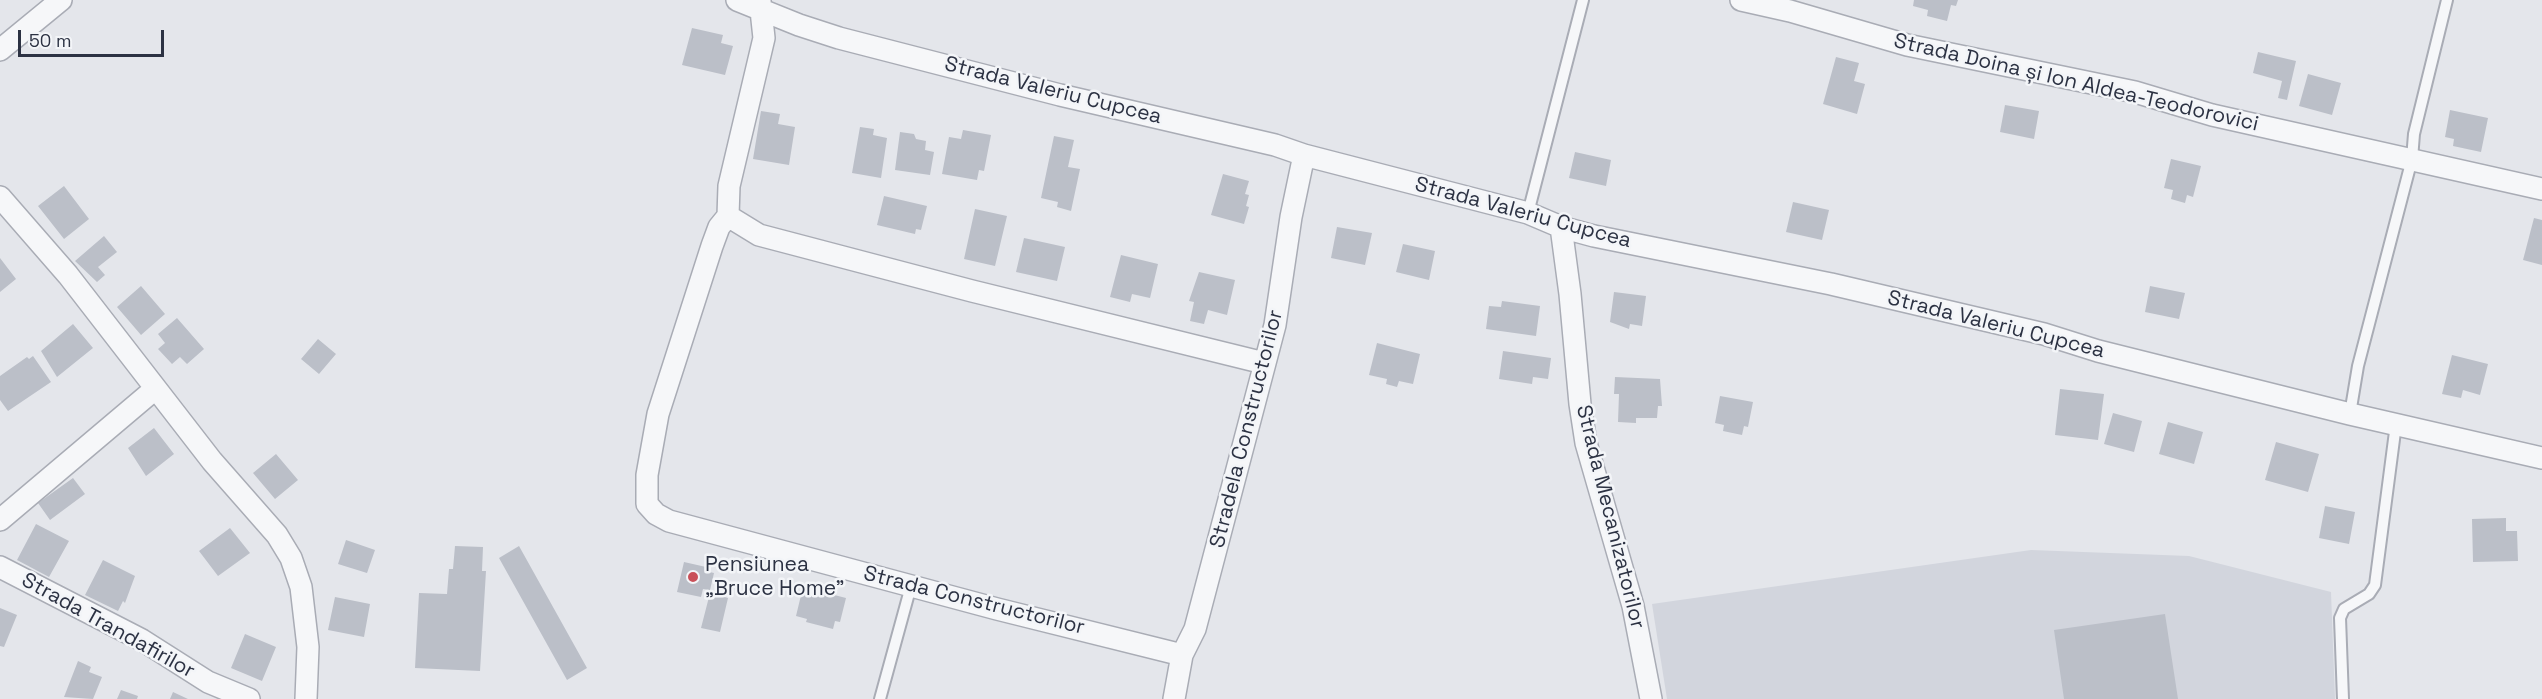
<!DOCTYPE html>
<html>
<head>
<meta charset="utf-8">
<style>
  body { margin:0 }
  #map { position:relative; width:2542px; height:699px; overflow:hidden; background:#e4e6eb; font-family:"Space Grotesk",sans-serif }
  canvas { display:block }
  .scale { position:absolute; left:18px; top:30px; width:146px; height:27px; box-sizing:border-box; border:3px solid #2c3243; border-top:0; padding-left:8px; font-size:18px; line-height:21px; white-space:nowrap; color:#2c3243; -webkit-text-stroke:4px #f3f5f8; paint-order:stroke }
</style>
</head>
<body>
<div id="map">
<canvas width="2542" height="699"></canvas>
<div class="scale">50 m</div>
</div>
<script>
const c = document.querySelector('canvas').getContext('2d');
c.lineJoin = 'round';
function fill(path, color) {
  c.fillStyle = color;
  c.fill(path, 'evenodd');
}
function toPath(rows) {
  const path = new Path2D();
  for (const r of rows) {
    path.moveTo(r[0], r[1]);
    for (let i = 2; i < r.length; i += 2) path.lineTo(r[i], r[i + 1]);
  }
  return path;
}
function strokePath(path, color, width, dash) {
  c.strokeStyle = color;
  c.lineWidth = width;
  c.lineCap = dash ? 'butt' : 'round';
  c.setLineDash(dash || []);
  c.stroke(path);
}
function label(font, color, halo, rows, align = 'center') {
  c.font = font + ' "Space Grotesk",sans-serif';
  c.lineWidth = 5;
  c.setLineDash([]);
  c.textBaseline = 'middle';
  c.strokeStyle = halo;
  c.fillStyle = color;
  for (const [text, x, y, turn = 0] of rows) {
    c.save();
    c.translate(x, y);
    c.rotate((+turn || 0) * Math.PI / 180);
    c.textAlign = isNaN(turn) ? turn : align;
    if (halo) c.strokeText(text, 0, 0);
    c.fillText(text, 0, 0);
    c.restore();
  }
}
const built = toPath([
  [2031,550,2189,556,2331,592,2335,699,1667,699,1652,604]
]);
const building = toPath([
  [1914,0,1958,0,1956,6,1951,5,1947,21,1927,16,1928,10,1913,6],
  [692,28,723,35,721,43,733,46,725,75,682,65],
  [2258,52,2296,61,2287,100,2278,98,2282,81,2253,73],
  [1836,57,1859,63,1854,81,1865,84,1857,114,1823,104],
  [2308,74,2341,83,2332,115,2299,106],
  [2005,105,2039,111,2034,139,2000,132],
  [2450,110,2488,118,2481,152,2453,146,2454,139,2445,137],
  [761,111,780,114,778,124,795,127,789,165,753,159],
  [860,127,874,129,873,135,887,138,881,178,852,173],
  [963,130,991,135,984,171,979,170,977,180,942,174,949,137,961,139],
  [900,132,914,134,916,139,926,141,925,150,934,152,930,175,895,170],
  [1054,136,1074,140,1068,167,1080,169,1071,211,1057,207,1058,202,1041,198],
  [1575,152,1611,160,1606,186,1569,178],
  [2171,159,2201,166,2193,197,2187,195,2185,203,2171,199,2173,190,2164,188],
  [1223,174,1249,181,1245,194,1249,195,1246,206,1249,207,1244,224,1211,215],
  [64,186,89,219,64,239,38,206],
  [884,196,927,206,921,230,916,229,915,234,877,225],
  [1793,202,1829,210,1822,240,1786,232],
  [975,209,1007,216,995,266,964,259],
  [2534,218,2542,220,2542,265,2523,260],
  [1337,227,1372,233,1365,265,1331,258],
  [104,236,117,252,98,267,105,275,97,282,75,261],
  [1024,238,1065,247,1057,281,1016,272],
  [1403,244,1435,251,1429,280,1396,272],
  [1121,255,1158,264,1150,298,1132,294,1130,302,1110,297],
  [0,258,16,279,0,292],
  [1199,272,1235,280,1227,315,1208,310,1204,324,1190,321,1194,302,1189,301],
  [141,286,165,314,141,335,117,307],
  [2150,286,2185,293,2179,319,2145,312],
  [1614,292,1646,296,1642,326,1630,324,1629,329,1610,322],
  [1502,301,1540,306,1536,336,1486,329,1489,306,1501,307],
  [177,318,204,349,187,364,180,357,172,364,158,349,165,343,158,334],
  [73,324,93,348,57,377,41,351],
  [318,339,336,354,319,374,301,359],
  [1377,343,1420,354,1413,384,1399,381,1397,387,1386,384,1387,379,1369,375],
  [1503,351,1551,358,1548,379,1533,377,1532,384,1499,379],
  [2452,355,2488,364,2480,395,2463,390,2461,398,2442,394],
  [33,356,51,382,8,411,0,400,0,376,27,357,29,359],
  [1615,377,1660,379,1662,406,1658,406,1657,418,1636,418,1636,423,1618,422,1619,394,1614,394],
  [2060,389,2104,394,2098,440,2055,435],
  [1720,396,1753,402,1748,427,1744,426,1742,435,1723,431,1724,425,1715,423],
  [2113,413,2142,421,2134,452,2104,444],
  [2168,422,2203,432,2194,464,2159,454],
  [154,428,174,454,146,476,128,448],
  [2276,442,2319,454,2308,492,2265,480],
  [276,454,298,480,275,499,253,473],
  [73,478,85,494,50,520,38,503],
  [2325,506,2355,512,2349,544,2319,538],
  [2506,518,2506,531,2517,531,2518,561,2473,562,2472,519],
  [36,524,69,541,49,577,17,560],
  [230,528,250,553,218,576,199,551],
  [346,540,375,550,367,573,338,564],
  [455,546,483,547,482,571,486,571,480,671,415,668,419,593,447,594,449,569,453,569],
  [519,546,587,668,567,680,499,558],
  [103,560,135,576,125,603,123,601,118,611,85,595],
  [684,562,706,567,705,571,714,573,710,590,703,589,701,597,677,592],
  [803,587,846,598,840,622,835,621,833,629,806,622,807,619,796,616],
  [710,593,728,598,720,632,701,628],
  [335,597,370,604,364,637,328,630],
  [0,608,17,615,4,647,0,646],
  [2165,614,2178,699,2064,699,2054,630],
  [245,634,276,647,262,681,231,668],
  [78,661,91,667,89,672,102,677,93,699,64,697],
  [121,690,138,696,137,699,117,699],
  [173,692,188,699,170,699]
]);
const lane = toPath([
  [1528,213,1583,0],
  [2350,414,2358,366,2412,159,2414,134,2447,0],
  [880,699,911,586],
  [2343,699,2340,618,2344,609,2369,594,2375,585,2396,424]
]);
const street = toPath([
  [737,0,799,25,839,38,1060,95,1275,145,1304,155,1528,213,1561,227,1594,236,1831,284,2044,334,2098,351,2350,414,2542,458],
  [1741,0,1790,11,1907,45,2135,92,2212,115,2542,189],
  [760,1,764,38,729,186,728,216,719,227,712,246,658,414,647,475,647,504,656,514,669,521,997,609,1182,655],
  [0,50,61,0],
  [0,197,68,275,212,461,277,535,291,558,301,587,308,647,306,699],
  [728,216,759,235,972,291,1264,363],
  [1561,227,1570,294,1580,404,1586,443,1633,606,1651,699],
  [0,520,155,389],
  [0,567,142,640,208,682,249,699],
  [1174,699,1182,655,1195,629,1275,325,1291,217,1304,155]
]);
const markers = [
  [693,577,6,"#c95059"]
];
const streetNames = [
  ["Strada Doina și Ion Aldea-Teodorovici",2076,83,13],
  ["Strada Valeriu Cupcea",1053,91,14],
  ["Strada Valeriu Cupcea",1523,213,15],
  ["Strada Valeriu Cupcea",1996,325,14],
  ["Stradela Constructorilor",1247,429,-76],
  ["Strada Mecanizatorilor",1610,517,76],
  ["Strada Constructorilor",974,601,14],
  ["Strada Trandafirilor",108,626,29]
];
const poiNames = [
  ["Pensiunea",705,565],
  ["„Bruce Home”",705,589]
];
fill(built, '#d2d5dd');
fill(building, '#bbbfc8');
strokePath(lane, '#a9acb5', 14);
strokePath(street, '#a9acb5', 24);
strokePath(lane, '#f6f7f9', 10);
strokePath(street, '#f6f7f9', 21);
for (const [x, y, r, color] of markers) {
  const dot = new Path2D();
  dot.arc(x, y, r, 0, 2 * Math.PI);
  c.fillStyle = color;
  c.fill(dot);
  strokePath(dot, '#f3f5f8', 2);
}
label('21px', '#2c3243', '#f3f5f8', streetNames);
label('21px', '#2c3243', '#f3f5f8', poiNames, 'left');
</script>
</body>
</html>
